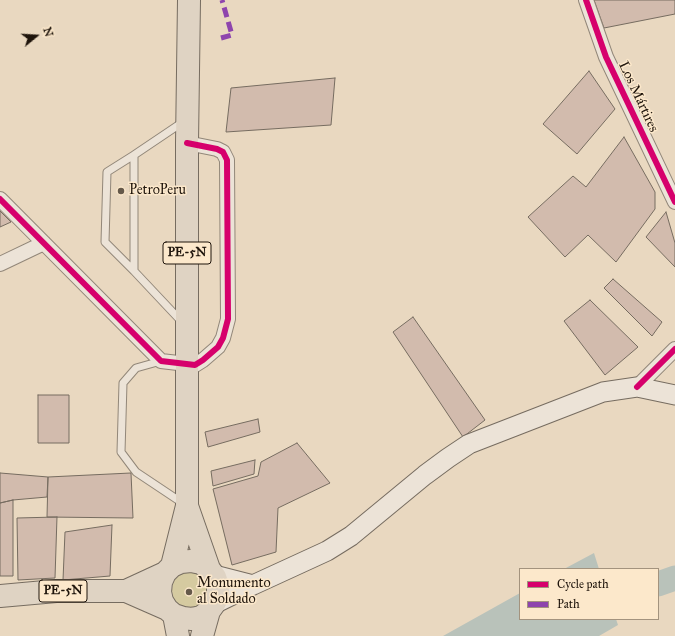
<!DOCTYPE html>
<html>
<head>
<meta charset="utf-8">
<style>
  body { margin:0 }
  #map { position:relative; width:675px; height:636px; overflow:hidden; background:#e9d8c0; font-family:"IM FELL Great Primer",serif }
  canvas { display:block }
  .legend { position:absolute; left:519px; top:568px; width:140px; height:52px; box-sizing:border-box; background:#fce8cb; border:1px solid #a3937e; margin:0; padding:5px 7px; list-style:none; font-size:12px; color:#1e140b }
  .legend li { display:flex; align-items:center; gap:8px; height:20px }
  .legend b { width:20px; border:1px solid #a3937e }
  .north { position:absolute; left:16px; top:16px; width:40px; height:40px; -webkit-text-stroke:3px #fce8cb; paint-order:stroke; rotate:72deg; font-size:11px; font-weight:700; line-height:16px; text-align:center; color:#1e140b }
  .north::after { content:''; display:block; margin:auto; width:14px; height:18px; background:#1e140b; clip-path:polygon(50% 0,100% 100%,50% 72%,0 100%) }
</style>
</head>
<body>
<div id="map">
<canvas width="675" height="636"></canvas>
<ul class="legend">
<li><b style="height:5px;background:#d6006c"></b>Cycle path</li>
<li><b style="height:5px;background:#8e44ad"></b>Path</li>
</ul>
<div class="north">N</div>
</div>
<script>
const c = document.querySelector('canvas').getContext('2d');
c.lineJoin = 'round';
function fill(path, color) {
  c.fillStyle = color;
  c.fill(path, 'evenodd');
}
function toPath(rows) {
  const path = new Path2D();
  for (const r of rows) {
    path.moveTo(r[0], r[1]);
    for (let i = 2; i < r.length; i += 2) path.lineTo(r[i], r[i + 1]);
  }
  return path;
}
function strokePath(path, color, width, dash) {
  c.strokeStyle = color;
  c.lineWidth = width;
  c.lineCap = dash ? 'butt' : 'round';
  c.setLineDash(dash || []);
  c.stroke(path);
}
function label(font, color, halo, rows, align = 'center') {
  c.font = font + ' "IM FELL Great Primer",serif';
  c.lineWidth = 3;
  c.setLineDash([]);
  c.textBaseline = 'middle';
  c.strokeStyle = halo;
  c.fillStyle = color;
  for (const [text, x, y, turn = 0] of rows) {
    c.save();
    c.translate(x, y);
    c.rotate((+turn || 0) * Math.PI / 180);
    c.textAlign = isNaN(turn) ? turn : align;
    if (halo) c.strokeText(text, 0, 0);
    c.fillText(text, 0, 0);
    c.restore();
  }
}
const green = toPath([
  [204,570,209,598,191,617,174,602,172,590,174,579,178,571]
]);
const water = toPath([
  [594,553,599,569,564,569],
  [520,593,520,619,616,619,618,625,599,636,443,636]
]);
const river = toPath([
  [658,584,675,578]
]);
const building = toPath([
  [594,0,675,0,675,14,604,28,594,0],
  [589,71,615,109,577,154,543,124,589,71],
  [335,78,331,125,226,132,231,88,335,78],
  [624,137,655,192,655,209,616,262,588,235,565,257,528,217,573,176,586,187,624,137],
  [0,211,11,222,0,227,0,211],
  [666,212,675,243,675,267,646,237,666,212],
  [613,279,662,322,652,336,604,288,613,279],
  [590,300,638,347,605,375,564,321,590,300],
  [413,317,485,420,463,437,393,332,413,317],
  [38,395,69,395,69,443,38,443,38,395],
  [258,419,260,432,208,447,205,432,258,419],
  [297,443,330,483,278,508,276,552,232,565,213,489,258,476,261,462,297,443],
  [255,460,254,474,213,486,211,471,255,460],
  [0,473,48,477,47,497,13,500,0,503,0,473],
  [131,473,133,518,47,517,48,477,131,473],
  [13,500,13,576,0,576,0,503,13,500],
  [57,517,55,578,18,580,17,518,57,517],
  [112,525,110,576,63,580,65,532,112,525]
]);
const service = toPath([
  [134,155,107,172,105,242,134,271],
  [182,322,134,271,134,155,183,122],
  [161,361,136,368,123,383,121,452,136,472,184,504]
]);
const minor = toPath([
  [586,0,606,57,675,202],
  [0,199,161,361,195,365,203,360,218,347,223,338,228,319,227,160,223,152,217,149,187,143],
  [0,264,44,243],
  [637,387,675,349]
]);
const secondary = toPath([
  [214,575,253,585],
  [214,604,253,585,327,551,351,536,425,475,448,458,469,444,603,392,637,387,675,395]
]);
const primary = toPath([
  [187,506,209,569],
  [172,566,187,506,187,143,189,0],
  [126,591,165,573,172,566,181,562,191,561,201,563,209,569,215,577,218,586,218,596,214,604,209,611,201,617,192,619,183,618,174,615,167,609,162,601,160,592,161,582,165,573],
  [0,596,56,591,126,591,167,609],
  [174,615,178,636],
  [202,636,209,611]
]);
const quiet = toPath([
  [221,38,232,35,222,0]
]);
const cycleway = toPath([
  [586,0,606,57,675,202],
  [0,199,161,361,195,365,203,360,218,347,223,338,228,319,227,160,223,152,217,149,187,143],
  [637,387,675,349]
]);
const markers = [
  [121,191,4,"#65594a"],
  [189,592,4,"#65594a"]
];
const shields = [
  [187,253,48],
  [63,591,48]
];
const shieldNames = [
  ["PE-5N",187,253],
  ["PE-5N",63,591]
];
const streetNames = [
  ["Los Mártires",638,97,65]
];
const poiNames = [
  ["PetroPeru",129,191],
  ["Monumento",197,584],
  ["al Soldado",197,600]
];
fill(green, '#d5caa0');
fill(water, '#b9c2ba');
strokePath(river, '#b9c2ba', 25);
fill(building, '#d2bbad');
strokePath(building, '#766c60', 1);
strokePath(service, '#928779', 9);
strokePath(minor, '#928779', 16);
strokePath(secondary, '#766c60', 21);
strokePath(primary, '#766c60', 24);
strokePath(service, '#ece3d7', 7);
strokePath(minor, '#ece3d7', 14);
strokePath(secondary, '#ece3d7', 19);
strokePath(primary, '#dfd3c3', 22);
strokePath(quiet, '#8e44ad', 5, [10, 5]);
strokePath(cycleway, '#d6006c', 6);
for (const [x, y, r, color] of markers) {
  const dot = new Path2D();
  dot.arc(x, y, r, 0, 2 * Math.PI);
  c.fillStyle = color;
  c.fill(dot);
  strokePath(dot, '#fce8cb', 1.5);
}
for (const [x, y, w] of shields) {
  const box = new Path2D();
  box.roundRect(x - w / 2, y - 11, w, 22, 3);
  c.fillStyle = '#fce8cb';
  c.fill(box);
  strokePath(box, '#1e140b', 1);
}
label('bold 13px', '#1e140b', null, shieldNames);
label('14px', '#1e140b', '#fce8cb', streetNames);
label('14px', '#1e140b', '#fce8cb', poiNames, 'left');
</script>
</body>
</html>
